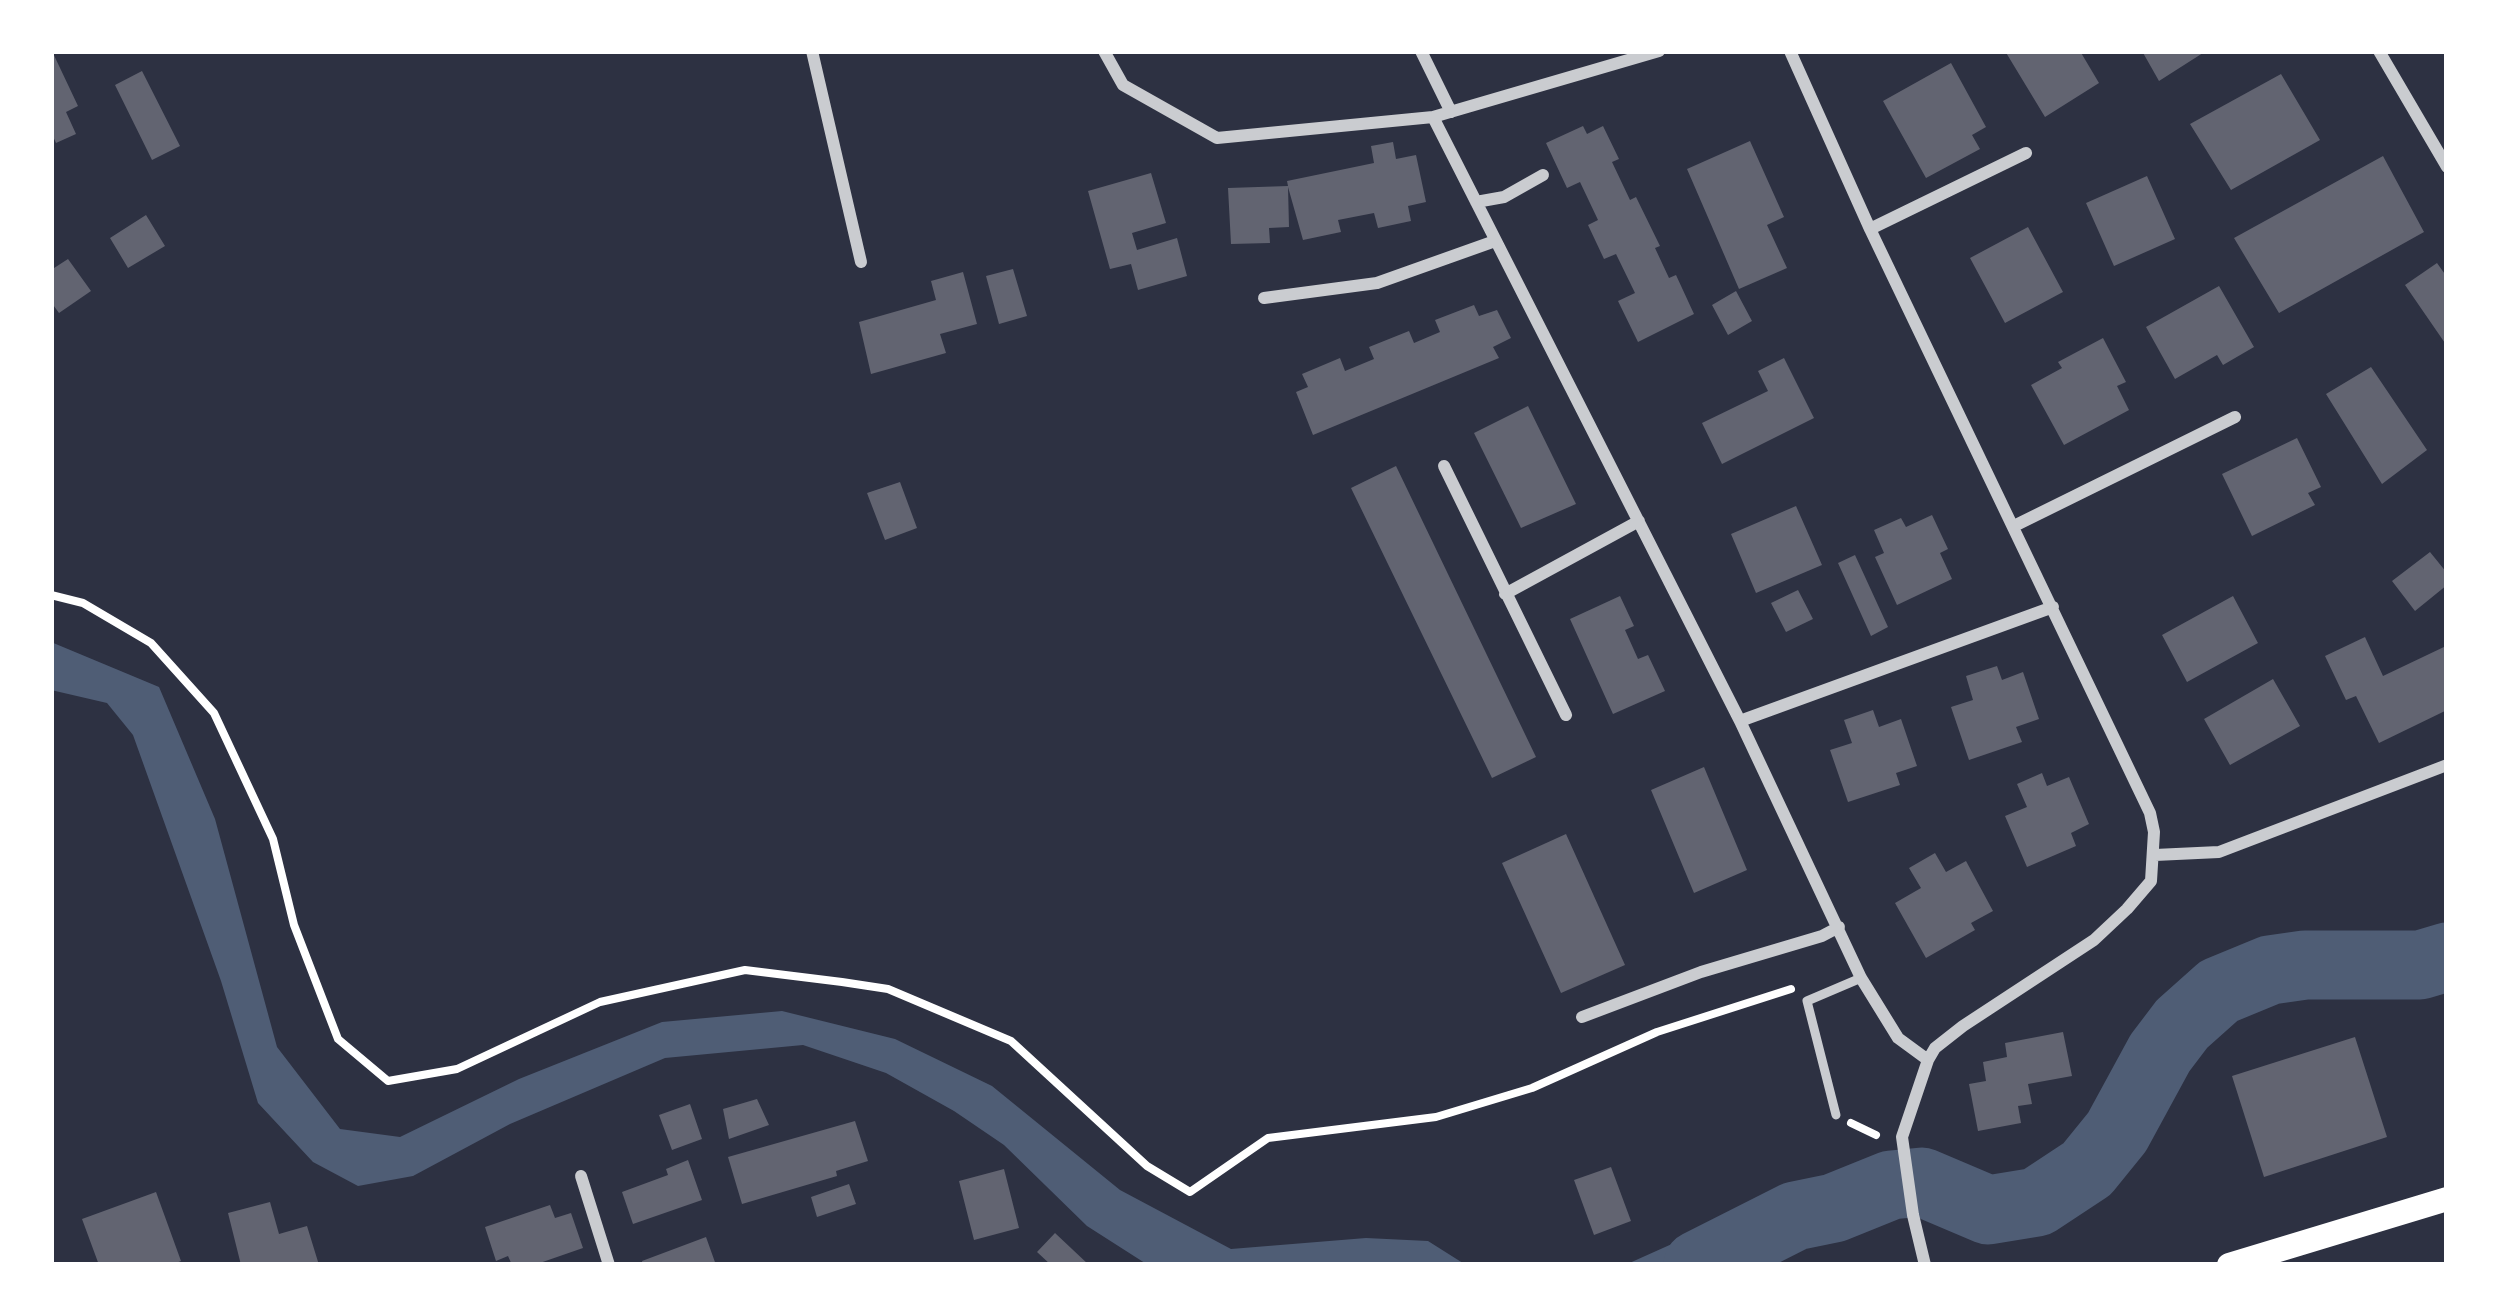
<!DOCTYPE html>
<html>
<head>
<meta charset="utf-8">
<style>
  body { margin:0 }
  #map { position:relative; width:2498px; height:1316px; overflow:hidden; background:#2d3142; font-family:"Alegreya Sans",sans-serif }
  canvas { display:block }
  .frame { position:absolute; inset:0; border:54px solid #fff; pointer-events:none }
</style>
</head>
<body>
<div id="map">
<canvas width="2498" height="1316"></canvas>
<div class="frame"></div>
</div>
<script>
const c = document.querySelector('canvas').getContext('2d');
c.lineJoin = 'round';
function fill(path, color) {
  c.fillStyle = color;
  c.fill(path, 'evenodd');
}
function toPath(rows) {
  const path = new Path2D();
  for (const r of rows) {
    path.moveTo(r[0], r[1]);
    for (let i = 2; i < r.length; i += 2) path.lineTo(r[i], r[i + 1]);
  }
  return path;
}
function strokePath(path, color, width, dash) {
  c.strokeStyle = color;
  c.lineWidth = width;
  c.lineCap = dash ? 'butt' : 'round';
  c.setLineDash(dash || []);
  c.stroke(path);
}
const water = toPath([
  [51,642,159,687,215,819,277,1047,340,1129,400,1137,519,1079,662,1022,782,1011,895,1039,992,1086,1120,1190,1231,1249,1366,1238,1428,1241,1466,1265,1148,1265,1087,1226,1004,1145,954,1111,886,1073,803,1045,665,1058,510,1124,413,1176,358,1186,313,1162,258,1103,221,981,133,735,107,703,51,690],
  [1878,1160,1891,1185,1894,1212,1802,1232,1725,1265,1625,1265,1828,1174]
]);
const river = toPath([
  [1698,1265,1795,1216,1834,1208,1891,1185,1922,1182,1988,1210,2037,1202,2087,1169,2117,1132,2160,1053,2182,1024,2219,991,2270,970,2305,965,2420,965,2447,957]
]);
const building = toPath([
  [52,51,78,106,66,112,76,134,56,143,51,132],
  [2005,51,2080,51,2099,83,2045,117],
  [2142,51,2206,51,2159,81],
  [1951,63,1986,127,1972,135,1980,149,1926,178,1883,101],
  [142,71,180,146,152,160,115,85],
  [2281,74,2320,140,2231,190,2190,124],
  [1583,126,1587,134,1603,126,1619,159,1612,162,1630,200,1636,197,1660,246,1655,248,1669,278,1676,275,1694,314,1638,342,1618,301,1635,293,1616,254,1604,259,1588,225,1598,220,1580,182,1567,188,1546,143],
  [1750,141,1784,217,1767,225,1787,268,1739,289,1687,169],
  [1393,142,1396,159,1416,155,1426,202,1408,206,1411,221,1378,228,1374,213,1338,220,1341,232,1303,240,1288,187,1289,227,1269,228,1270,243,1231,244,1228,188,1288,186,1287,181,1374,163,1371,146],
  [2383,156,2424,232,2279,313,2234,238],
  [1151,173,1166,223,1132,233,1137,250,1177,238,1187,276,1138,290,1131,264,1110,269,1088,191],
  [2147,176,2175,239,2114,266,2086,203],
  [146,215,165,246,128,268,110,238],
  [2028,227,2063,292,2005,323,1970,258],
  [68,259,91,291,59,313,51,302,51,270],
  [2437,263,2447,277,2447,346,2405,285],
  [1013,269,1027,316,999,324,986,276],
  [963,272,977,324,940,334,946,353,871,374,859,322,936,300,931,281],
  [2219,286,2254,347,2223,365,2217,355,2175,379,2146,327],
  [1736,291,1752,321,1728,335,1712,305],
  [1474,305,1479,316,1497,310,1511,338,1493,347,1499,358,1313,435,1296,392,1308,387,1302,374,1340,358,1345,371,1374,359,1369,347,1409,331,1414,343,1440,332,1435,320],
  [2103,338,2126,382,2117,386,2129,410,2064,445,2031,385,2062,368,2058,362],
  [1784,358,1814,418,1722,464,1702,423,1768,391,1758,371],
  [2371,367,2427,450,2382,484,2326,394],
  [1528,406,1576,504,1521,528,1474,433],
  [2297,438,2321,487,2308,493,2315,505,2252,536,2222,474],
  [1396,466,1536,757,1492,778,1351,488],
  [900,482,917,528,885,540,867,493],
  [1796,506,1822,565,1756,593,1731,534],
  [1932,515,1948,549,1940,553,1952,579,1897,605,1875,557,1884,553,1874,530,1901,518,1906,527],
  [2430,552,2447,573,2447,585,2415,611,2392,581],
  [1855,555,1888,627,1871,636,1838,563],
  [1798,590,1813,619,1786,632,1771,603],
  [1620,596,1634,626,1625,630,1638,659,1648,655,1665,691,1613,714,1570,619],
  [2233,596,2258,643,2187,682,2162,635],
  [2365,637,2383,676,2446,646,2447,710,2379,743,2356,696,2346,700,2325,656],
  [1997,666,2002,680,2023,672,2039,719,2016,727,2022,742,1969,760,1951,707,1973,700,1966,676],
  [2273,679,2300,726,2230,765,2204,719],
  [1873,710,1879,727,1901,719,1917,766,1896,773,1900,785,1848,802,1830,750,1852,743,1844,720],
  [1704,767,1747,870,1694,893,1651,790],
  [2042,773,2047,786,2069,777,2089,824,2071,833,2076,846,2027,867,2005,816,2027,807,2017,784],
  [1566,834,1625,965,1561,993,1502,863],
  [1935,853,1946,872,1966,861,1993,911,1971,923,1975,930,1926,958,1895,903,1921,888,1909,868],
  [2063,1032,2072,1076,2028,1084,2032,1104,2018,1106,2021,1123,1978,1131,1969,1084,1986,1081,1983,1062,2007,1057,2005,1043],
  [2355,1037,2387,1137,2264,1177,2232,1076],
  [757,1099,769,1125,729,1139,723,1109],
  [690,1104,702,1139,672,1150,659,1115],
  [855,1121,868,1161,836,1171,837,1176,742,1204,728,1157],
  [688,1160,702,1200,633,1224,622,1192,668,1175,666,1169],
  [1611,1167,1631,1221,1594,1235,1574,1180],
  [1004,1169,1019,1228,974,1240,959,1181],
  [849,1184,856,1204,817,1217,811,1197],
  [156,1192,181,1261,171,1265,99,1265,82,1219],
  [270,1202,279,1234,307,1226,319,1265,241,1265,228,1213],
  [550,1205,555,1218,571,1213,583,1248,534,1265,512,1265,508,1256,496,1261,485,1227],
  [1055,1233,1089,1265,1051,1265,1037,1252],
  [706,1237,716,1265,643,1265,642,1261]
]);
const path = toPath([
  [51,595,83,603,151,643,214,713,273,839,294,925,338,1039,388,1081,457,1069,600,1002,745,970,842,982,888,989,1011,1041,1147,1166,1190,1192,1268,1138,1436,1117,1532,1088,1657,1032,1791,989],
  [1851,1123,1876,1135]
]);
const service = toPath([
  [1836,1115,1807,1001,1861,978]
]);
const minor = toPath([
  [812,51,861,262],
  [1104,51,1123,85,1217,138,1433,117,1659,51],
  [1421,51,1451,112],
  [1790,51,1870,229,2150,813,2154,832,2151,881,2127,909,2094,940,1963,1026,1935,1048,1928,1060,1902,1137,1913,1215,1925,1265],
  [2379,51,2447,167],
  [1433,117,1740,721,1861,978,1898,1038,1928,1060],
  [1476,202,1504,197,1543,175],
  [1870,229,2026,153],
  [1264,298,1377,283,1495,241],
  [1444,466,1566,715],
  [2014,526,2235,417],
  [1505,594,1639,521],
  [1740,721,2053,607],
  [2155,855,2219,852,2447,765],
  [1582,1017,1701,972,1822,936,1839,927],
  [581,1176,609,1265]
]);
const secondary = toPath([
  [2229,1265,2447,1199]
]);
fill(water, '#4f5d75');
strokePath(river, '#4f5d75', 69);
fill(building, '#626471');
strokePath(path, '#fff', 8);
strokePath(service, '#caccd0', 9);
strokePath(minor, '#caccd0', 12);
strokePath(secondary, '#fff', 24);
</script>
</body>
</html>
